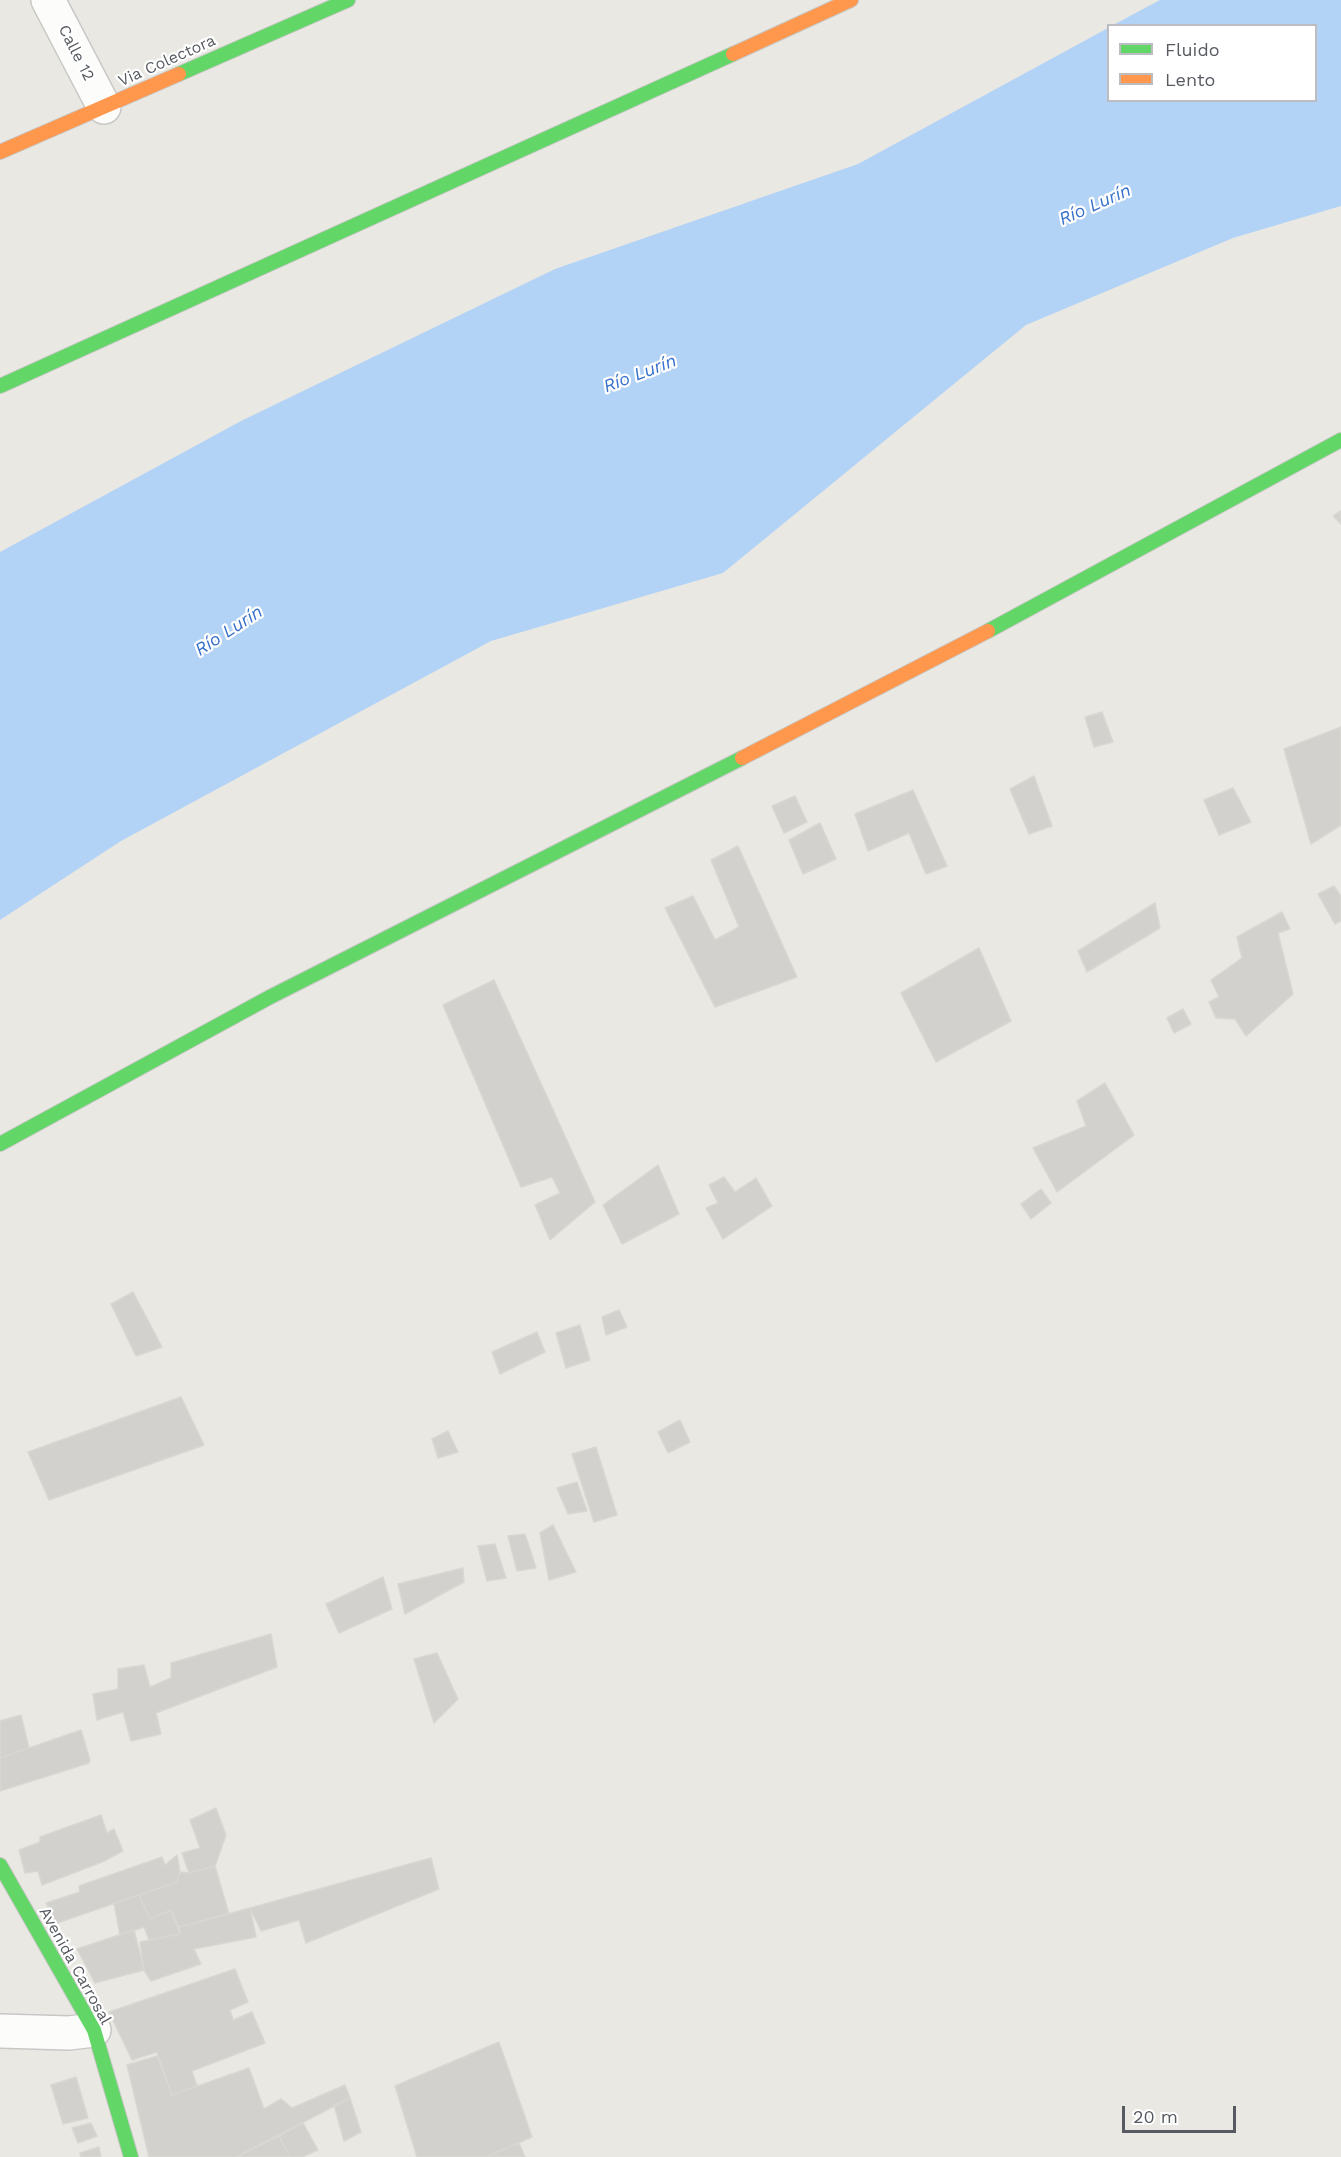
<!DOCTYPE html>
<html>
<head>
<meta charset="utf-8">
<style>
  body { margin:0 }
  #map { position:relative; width:1341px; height:2157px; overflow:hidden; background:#eae8e2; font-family:"Work Sans",sans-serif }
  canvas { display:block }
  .legend { position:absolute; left:1107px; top:24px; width:210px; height:78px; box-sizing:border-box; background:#fff; border:2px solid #bcbdc0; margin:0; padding:8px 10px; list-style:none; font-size:18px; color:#575b61 }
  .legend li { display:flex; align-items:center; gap:12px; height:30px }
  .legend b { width:30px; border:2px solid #bcbdc0 }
  .scale { position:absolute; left:1122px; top:2106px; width:114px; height:27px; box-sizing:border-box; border:3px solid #575b61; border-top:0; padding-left:8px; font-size:18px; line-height:21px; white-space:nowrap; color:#575b61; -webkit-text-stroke:4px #fff; paint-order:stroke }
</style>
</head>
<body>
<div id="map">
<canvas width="1341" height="2157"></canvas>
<ul class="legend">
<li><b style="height:8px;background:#63d668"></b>Fluido</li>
<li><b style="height:8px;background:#ff974d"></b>Lento</li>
</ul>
<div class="scale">20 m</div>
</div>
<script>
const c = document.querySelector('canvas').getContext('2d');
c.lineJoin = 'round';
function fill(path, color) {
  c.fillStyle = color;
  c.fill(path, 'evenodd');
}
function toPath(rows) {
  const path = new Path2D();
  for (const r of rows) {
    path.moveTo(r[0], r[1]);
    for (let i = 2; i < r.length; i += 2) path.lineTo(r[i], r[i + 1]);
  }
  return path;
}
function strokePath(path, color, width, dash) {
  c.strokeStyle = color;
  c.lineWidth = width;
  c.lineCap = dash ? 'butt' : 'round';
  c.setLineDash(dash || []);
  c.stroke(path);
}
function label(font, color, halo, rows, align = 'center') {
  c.font = font + ' "Work Sans",sans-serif';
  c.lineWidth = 4.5;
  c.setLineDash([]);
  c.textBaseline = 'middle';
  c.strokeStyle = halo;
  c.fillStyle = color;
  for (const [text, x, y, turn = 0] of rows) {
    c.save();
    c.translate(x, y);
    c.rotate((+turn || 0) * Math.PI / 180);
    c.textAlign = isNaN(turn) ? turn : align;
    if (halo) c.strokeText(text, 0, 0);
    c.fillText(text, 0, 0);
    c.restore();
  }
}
const water = toPath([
  [1160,0,1341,0,1341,206,1233,238,1026,325,723,573,491,641,121,841,0,920,0,552,241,421,555,269,858,164,1108,28,1108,100,1316,100,1316,26,1113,25]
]);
const building = toPath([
  [1341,511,1341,524,1333,516,1341,511],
  [1102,712,1113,742,1094,747,1085,717,1102,712],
  [1341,727,1341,825,1311,844,1284,749,1341,727],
  [1034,776,1052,826,1029,834,1010,789,1034,776],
  [1233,788,1251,822,1219,835,1204,800,1233,788],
  [913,790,947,866,926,874,909,833,868,851,855,814,913,790],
  [795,796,807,822,784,833,772,806,795,796],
  [820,823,836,859,803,874,789,840,820,823],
  [738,846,797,977,715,1007,665,908,693,896,715,940,739,927,711,860,738,846],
  [1334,886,1341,896,1341,921,1335,924,1318,894,1334,886],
  [1155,903,1160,928,1087,972,1078,951,1155,903],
  [1282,912,1290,929,1278,933,1293,994,1246,1036,1235,1019,1216,1018,1209,1002,1219,997,1211,980,1242,958,1237,937,1282,912],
  [979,948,1011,1021,936,1062,901,993,979,948],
  [494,980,595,1202,550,1240,535,1205,560,1193,552,1177,521,1187,443,1005,494,980],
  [1183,1009,1191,1024,1174,1033,1167,1018,1183,1009],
  [1105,1083,1134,1135,1057,1192,1033,1148,1086,1126,1077,1101,1105,1083],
  [658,1165,679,1214,622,1244,603,1205,658,1165],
  [724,1177,735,1192,756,1178,772,1206,723,1239,706,1208,718,1203,709,1185,724,1177],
  [1041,1189,1051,1203,1031,1219,1021,1204,1041,1189],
  [133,1292,162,1347,136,1356,111,1304,133,1292],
  [619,1310,627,1327,606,1335,602,1317,619,1310],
  [580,1325,590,1360,566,1368,556,1333,580,1325],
  [537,1332,545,1352,500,1374,492,1352,537,1332],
  [181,1397,204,1445,49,1500,28,1452,181,1397],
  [680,1420,690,1442,668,1453,658,1432,680,1420],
  [448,1431,458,1452,438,1458,432,1439,448,1431],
  [596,1447,617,1515,594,1522,572,1454,596,1447],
  [577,1482,587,1511,568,1514,557,1488,577,1482],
  [553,1525,576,1572,549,1580,540,1533,553,1525],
  [525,1534,536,1568,517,1571,508,1536,525,1534],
  [495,1544,506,1578,487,1581,478,1546,495,1544],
  [463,1568,464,1582,405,1614,398,1584,463,1568],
  [383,1577,392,1609,339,1633,326,1604,383,1577],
  [271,1634,277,1667,156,1713,161,1734,131,1741,123,1712,97,1720,93,1694,118,1689,118,1669,144,1665,150,1687,171,1678,171,1663,271,1634],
  [437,1653,458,1699,434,1723,414,1659,437,1653],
  [21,1715,29,1748,0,1758,0,1721,21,1715],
  [81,1730,90,1760,89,1763,0,1791,0,1758,81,1730],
  [216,1808,226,1835,215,1866,189,1873,182,1853,200,1848,190,1820,216,1808],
  [101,1815,107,1833,114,1829,123,1851,102,1862,42,1885,38,1871,25,1873,19,1850,40,1842,40,1837,101,1815],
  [177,1855,180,1872,177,1882,57,1923,46,1903,80,1892,79,1886,162,1857,165,1865,177,1855],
  [431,1858,439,1889,306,1943,299,1920,261,1931,250,1908,431,1858],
  [215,1866,229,1914,179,1927,171,1910,150,1919,139,1895,177,1882,180,1872,189,1873,215,1866],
  [139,1895,150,1919,171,1910,180,1934,149,1940,144,1927,120,1935,114,1903,139,1895],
  [250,1908,256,1937,194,1949,201,1964,151,1981,144,1970,140,1942,180,1934,179,1927,250,1908],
  [134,1930,144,1970,95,1983,77,1949,134,1930],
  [235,1969,248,2002,230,2010,233,2020,252,2012,265,2043,192,2071,197,2086,172,2095,157,2052,132,2060,109,2012,235,1969],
  [499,2042,532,2137,486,2157,417,2157,395,2086,499,2042],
  [157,2056,172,2095,249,2068,264,2109,281,2099,292,2108,345,2085,350,2098,236,2157,149,2157,127,2065,157,2056],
  [76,2077,88,2118,63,2124,51,2085,76,2077],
  [350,2098,361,2132,344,2141,334,2105,350,2098],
  [91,2123,97,2136,78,2143,72,2128,91,2123],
  [303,2123,318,2150,302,2157,290,2157,279,2136,303,2123],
  [279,2136,290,2157,236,2157,279,2136],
  [519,2143,525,2157,486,2157,519,2143],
  [99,2147,101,2157,81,2157,80,2153,99,2147]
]);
const street = toPath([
  [48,0,104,107],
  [0,2031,69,2033,94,2030]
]);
const fast = toPath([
  [179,74,348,0],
  [0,386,733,54],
  [988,631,1341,440],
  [0,1144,270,997,742,758],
  [0,1865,94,2030,131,2157]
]);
const slow = toPath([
  [733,54,851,0],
  [0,152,179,74],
  [742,758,988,631]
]);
const streetNames = [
  ["Calle 12",76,53,63],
  ["Via Colectora",167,61,-24],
  ["Avenida Carrosal",75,1966,61]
];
const waterNames = [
  ["Río Lurín",1095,205,-24],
  ["Río Lurín",640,374,-21],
  ["Río Lurín",229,631,-33]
];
fill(water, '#b3d3f6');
fill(building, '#d2d1cd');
strokePath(building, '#d9d7d1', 1.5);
strokePath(street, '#c7c7c6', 36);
strokePath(fast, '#c6c6c5', 16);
strokePath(slow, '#c6c6c5', 16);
strokePath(street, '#fcfcfb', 33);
strokePath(fast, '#63d668', 14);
strokePath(slow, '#ff974d', 14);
label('16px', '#575b61', '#fff', streetNames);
label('italic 18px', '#346fcc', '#fff', waterNames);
</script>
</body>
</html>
